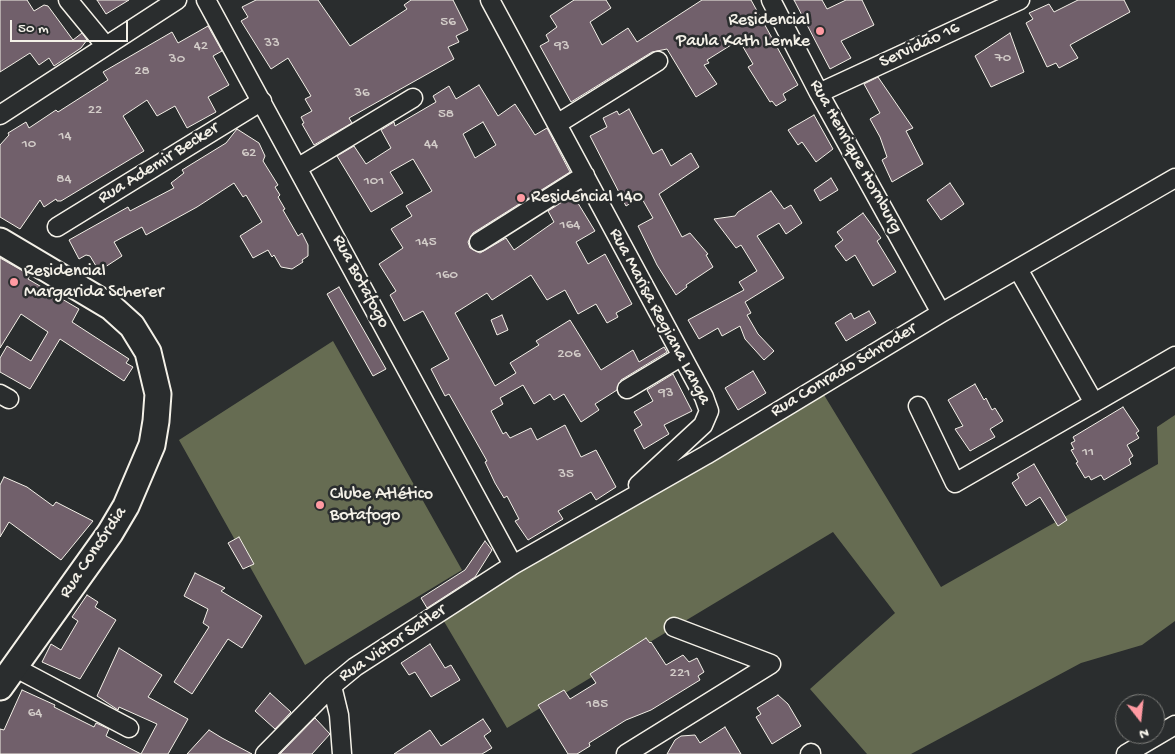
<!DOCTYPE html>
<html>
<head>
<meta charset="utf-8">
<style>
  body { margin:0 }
  #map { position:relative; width:1175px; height:754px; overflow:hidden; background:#2a2d2e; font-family:"Gochi Hand",sans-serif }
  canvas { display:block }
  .north { position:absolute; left:1115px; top:694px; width:50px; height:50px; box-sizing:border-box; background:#2a2d2e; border:1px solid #7b7b78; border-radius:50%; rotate:164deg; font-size:14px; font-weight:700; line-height:20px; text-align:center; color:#f4f1e8 }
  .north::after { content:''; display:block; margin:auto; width:18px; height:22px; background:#ff9aa2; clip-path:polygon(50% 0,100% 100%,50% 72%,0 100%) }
  .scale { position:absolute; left:10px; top:20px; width:118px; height:22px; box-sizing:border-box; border:2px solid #f4f1e8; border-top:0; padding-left:6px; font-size:15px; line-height:18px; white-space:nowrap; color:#f4f1e8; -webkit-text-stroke:4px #2a2d2e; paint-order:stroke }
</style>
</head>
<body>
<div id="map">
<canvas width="1175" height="754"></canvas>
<div class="north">N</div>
<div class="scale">50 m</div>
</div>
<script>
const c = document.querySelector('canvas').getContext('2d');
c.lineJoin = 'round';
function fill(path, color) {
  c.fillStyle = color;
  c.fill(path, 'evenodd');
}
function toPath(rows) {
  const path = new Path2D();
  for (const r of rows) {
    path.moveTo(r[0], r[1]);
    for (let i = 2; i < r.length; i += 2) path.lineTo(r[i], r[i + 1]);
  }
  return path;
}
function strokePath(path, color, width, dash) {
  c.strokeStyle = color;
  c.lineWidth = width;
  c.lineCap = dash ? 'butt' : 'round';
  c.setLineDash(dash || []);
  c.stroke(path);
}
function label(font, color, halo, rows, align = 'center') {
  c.font = font + ' "Gochi Hand",sans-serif';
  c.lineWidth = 5;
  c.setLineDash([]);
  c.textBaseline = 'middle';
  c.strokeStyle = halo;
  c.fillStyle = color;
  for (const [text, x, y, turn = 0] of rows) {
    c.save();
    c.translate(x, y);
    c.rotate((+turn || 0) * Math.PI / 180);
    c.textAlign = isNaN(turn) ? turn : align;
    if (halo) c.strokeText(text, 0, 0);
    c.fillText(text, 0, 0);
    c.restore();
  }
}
const green = toPath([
  [333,341,462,570,305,665,179,440],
  [821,390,941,587,1158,464,1157,427,1175,415,1175,621,1142,645,1081,663,911,754,867,754,810,689,895,613,833,532,507,728,442,618]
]);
const building = toPath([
  [0,0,27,0,34,11,44,5,48,6,73,40,82,33,87,40,81,48,54,66,49,58,39,65,30,53,0,72,0,0],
  [97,0,129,0,106,14,97,0],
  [256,0,318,0,350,46,407,9,404,5,411,0,453,0,468,30,456,36,459,42,448,47,454,59,349,118,352,123,314,145,302,124,304,123,301,117,312,111,305,99,311,96,288,58,271,69,241,21,248,17,242,7,256,0],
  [574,0,606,0,611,8,590,22,602,45,628,28,637,42,702,0,751,0,798,85,783,94,786,100,776,106,772,101,770,102,748,67,753,64,739,40,707,60,709,63,704,65,717,84,696,97,667,49,652,52,571,102,540,46,549,41,546,35,557,27,550,16,574,0],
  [794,0,822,0,827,9,846,0,862,0,874,25,841,41,851,58,830,69,794,0],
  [1078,0,1124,0,1130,12,1070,45,1078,58,1059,68,1056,63,1047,67,1026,23,1033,19,1029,13,1049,4,1054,12,1078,0],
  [208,26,222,51,213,56,229,85,208,97,216,112,187,128,175,106,157,116,147,100,123,116,144,151,61,201,57,201,56,199,44,207,40,200,20,229,0,217,0,145,9,135,8,133,26,122,29,128,56,110,58,112,108,80,103,72,172,32,178,43,208,26],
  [1010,33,1024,72,991,87,975,56,1010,33],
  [878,77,913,128,906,131,923,164,892,182,882,160,887,157,880,137,870,119,880,113,864,84,878,77],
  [479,85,498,116,515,104,535,135,547,128,570,172,473,233,468,242,470,248,480,253,506,238,514,250,554,222,548,211,573,195,595,231,576,242,588,264,605,254,632,304,616,313,618,317,607,323,596,304,578,314,565,290,547,300,531,275,492,300,487,293,455,313,495,386,516,373,510,363,539,345,536,341,570,320,601,370,633,350,639,362,664,347,667,352,621,380,617,390,595,404,599,410,581,422,564,394,554,400,550,394,534,404,523,385,500,398,503,404,491,411,503,434,506,432,510,438,531,428,537,440,565,425,581,457,596,450,616,487,596,500,591,492,558,511,563,519,528,540,515,521,519,519,507,496,504,498,495,483,485,462,487,461,449,394,445,396,431,369,449,359,423,311,404,321,390,295,396,291,379,264,403,248,391,229,412,216,406,206,432,191,413,159,390,172,403,193,371,212,337,156,354,146,366,164,391,148,381,130,394,122,395,126,436,102,433,96,449,86,456,99,479,85],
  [483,122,496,145,475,158,463,134,483,122],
  [629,109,653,154,662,149,671,166,691,153,699,167,659,194,682,237,690,233,708,254,706,255,713,267,686,285,687,287,676,295,657,265,638,226,653,218,641,197,626,206,590,136,607,127,603,118,617,111,619,115,629,109],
  [814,115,833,149,816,162,802,142,798,145,788,130,814,115],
  [237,129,259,143,265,156,263,161,278,185,275,187,280,195,278,197,285,209,283,210,298,236,302,233,308,245,308,256,302,260,303,262,292,269,281,267,274,255,272,257,268,250,253,258,240,236,262,222,246,195,243,197,234,183,197,207,146,235,142,227,114,242,122,256,99,271,90,256,86,255,79,259,69,240,128,207,130,211,174,188,171,183,184,173,182,170,226,143,237,129],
  [831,178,838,190,820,201,814,190,831,178],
  [950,183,964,204,941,220,927,200,950,183],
  [771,191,784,209,791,205,802,223,786,234,779,223,757,236,784,278,745,302,751,313,747,315,758,334,774,351,764,360,745,339,740,326,722,336,718,328,699,339,688,320,744,290,739,282,757,271,741,245,736,248,714,219,735,216,738,212,771,191],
  [863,213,881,238,877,241,896,272,873,286,855,255,846,261,835,246,843,240,837,232,863,213],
  [0,258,30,275,28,279,79,309,72,322,129,359,126,363,133,367,124,381,60,339,30,389,0,372,0,358,7,346,31,361,48,332,21,314,0,348,0,258],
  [339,287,386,369,373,376,327,294,339,287],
  [869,311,876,323,846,341,835,323,851,313,854,319,869,311],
  [502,315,508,330,497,335,491,320,502,315],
  [753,371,766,393,738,410,725,388,753,371],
  [673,374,692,411,664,425,669,434,644,449,634,430,642,425,634,412,653,401,647,390,673,374],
  [975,384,984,400,986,398,992,410,995,408,1003,421,990,429,995,437,970,451,955,429,963,426,948,400,975,384],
  [1123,407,1139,431,1136,433,1139,438,1127,445,1133,456,1129,459,1131,464,1104,480,1101,475,1091,480,1089,476,1085,478,1076,463,1078,462,1071,450,1074,449,1071,443,1075,441,1073,437,1123,407],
  [1034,464,1067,520,1058,526,1040,497,1026,506,1012,483,1019,478,1017,474,1034,464],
  [4,477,27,487,53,506,56,502,93,521,61,560,9,522,0,537,0,485,4,477],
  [239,537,254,564,243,569,228,543,239,537],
  [485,541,492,550,475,577,427,608,421,598,465,570,485,541],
  [195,573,225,588,221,591,262,616,242,648,228,639,192,694,174,682,209,627,203,623,208,609,184,596,195,573],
  [87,595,98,602,95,607,116,620,80,679,42,662,51,644,61,650,78,621,72,617,87,595],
  [646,638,650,643,651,642,666,665,683,655,689,662,697,658,704,672,698,676,700,680,651,710,626,720,589,743,590,746,577,754,568,754,538,705,564,690,570,699,596,683,590,674,646,638],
  [430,644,445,668,451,665,460,680,431,697,415,672,409,675,401,663,430,644],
  [119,648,162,675,148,697,188,719,168,754,141,754,157,724,119,707,118,710,97,696,119,648],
  [22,690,55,705,54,707,94,727,96,723,109,729,106,736,141,754,0,754,0,729,4,730,22,690],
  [270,693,291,712,275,729,255,711,270,693],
  [778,695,788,704,801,726,772,744,756,717,761,714,757,708,778,695],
  [315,718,330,734,312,754,280,754,315,718],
  [483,719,491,731,484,736,492,748,482,754,394,754,430,730,441,746,483,719],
  [725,727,741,754,667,754,675,740,681,736,695,735,700,743,725,727],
  [209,730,222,738,252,754,187,754,209,730]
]);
const minor = toPath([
  [68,0,105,45],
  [206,0,513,565],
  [490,0,704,397,709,411,703,425,638,485],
  [771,0,819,93,941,313],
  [819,93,1020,0],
  [0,115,177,0],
  [557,124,658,61],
  [299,167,413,98],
  [57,227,262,101],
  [479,242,585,175],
  [1018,269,1094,403,1175,356],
  [627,389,682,356],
  [0,394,9,399],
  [918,406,955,483,1094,403],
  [674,627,771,664],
  [14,667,129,728],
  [265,754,332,686],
  [342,754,339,715,332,686,355,667,513,565,706,455,941,313,1175,178],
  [626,754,771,664],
  [810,754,811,753],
  [1126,754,1175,725]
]);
const secondary = toPath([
  [0,241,111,307,132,326,148,352,158,394,156,421,152,445,126,506,110,533,0,687]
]);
const markers = [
  [820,31,5,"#ff9aa2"],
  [521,198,5,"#ff9aa2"],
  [14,282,5,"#ff9aa2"],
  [320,505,5,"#ff9aa2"]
];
const numberNames = [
  ["56",448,23],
  ["33",272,44],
  ["42",201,47],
  ["93",562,47],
  ["70",1003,59],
  ["30",177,60],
  ["28",142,72],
  ["36",362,94],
  ["22",95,111],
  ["58",446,115],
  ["14",65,137],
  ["10",29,145],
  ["44",431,145],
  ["62",249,154],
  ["84",64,180],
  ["101",374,182],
  ["164",570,226],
  ["145",426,243],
  ["160",447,276],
  ["206",569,355],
  ["93",666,394],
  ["11",1088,453],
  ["35",566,475],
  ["221",680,674],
  ["185",597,705],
  ["64",35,714]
];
const poiNames = [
  ["Residencial",810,21,"right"],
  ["Paula Kath Lemke",810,42,"right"],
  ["Residencial 140",531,198],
  ["Residencial",24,272],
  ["Margarida Scherer",24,293],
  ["Clube Atlético",330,495],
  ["Botafogo",330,516]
];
const streetNames = [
  ["Servidão 16",920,46,-25],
  ["Rua Henrique Hornburg",855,157,61],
  ["Rua Ademir Becker",159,164,-32],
  ["Rua Botafogo",360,282,62],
  ["Rua Marisa Regiana Langa",659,317,62],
  ["Rua Conrado Schroder",844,371,-31],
  ["Rua Concórdia",94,553,-56],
  ["Rua Victor Satler",393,644,-34]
];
fill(green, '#666c52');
fill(building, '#71606b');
strokePath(building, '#f4f1e8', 1);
strokePath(minor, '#f4f1e8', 21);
strokePath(secondary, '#f4f1e8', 29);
strokePath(minor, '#2a2d2e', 18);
strokePath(secondary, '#2a2d2e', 25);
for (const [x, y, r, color] of markers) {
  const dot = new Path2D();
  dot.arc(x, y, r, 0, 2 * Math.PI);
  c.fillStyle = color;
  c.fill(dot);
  strokePath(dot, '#2a2d2e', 2);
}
label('15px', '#d3cdc9', null, numberNames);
label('18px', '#f4f1e8', '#2a2d2e', poiNames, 'left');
label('18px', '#f4f1e8', '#2a2d2e', streetNames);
</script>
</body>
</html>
